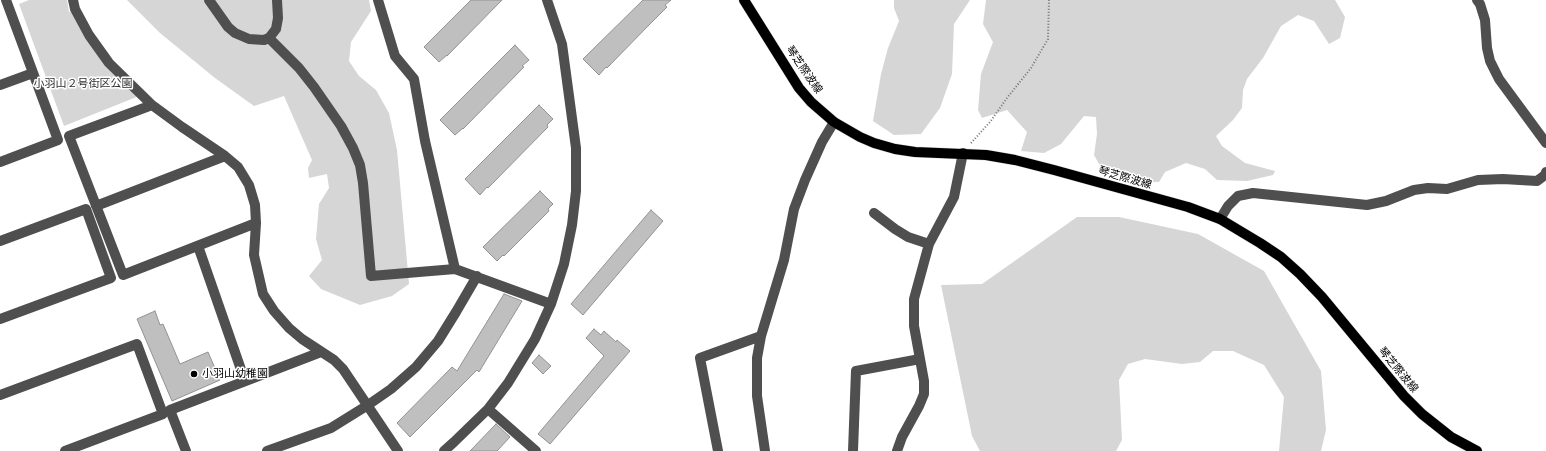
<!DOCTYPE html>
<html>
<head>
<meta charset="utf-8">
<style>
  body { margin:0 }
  canvas { display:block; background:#fff }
</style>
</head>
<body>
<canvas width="1546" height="451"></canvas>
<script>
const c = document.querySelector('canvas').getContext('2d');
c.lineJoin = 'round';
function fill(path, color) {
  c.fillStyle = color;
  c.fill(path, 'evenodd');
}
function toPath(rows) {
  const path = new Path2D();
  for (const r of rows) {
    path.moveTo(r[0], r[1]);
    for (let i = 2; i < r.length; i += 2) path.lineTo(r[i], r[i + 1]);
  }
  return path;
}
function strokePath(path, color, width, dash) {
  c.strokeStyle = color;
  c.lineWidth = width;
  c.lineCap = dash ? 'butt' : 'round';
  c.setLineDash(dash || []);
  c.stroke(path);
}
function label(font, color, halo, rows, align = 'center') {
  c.font = font + ' Rubik,"Noto Sans JP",sans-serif';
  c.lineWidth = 3;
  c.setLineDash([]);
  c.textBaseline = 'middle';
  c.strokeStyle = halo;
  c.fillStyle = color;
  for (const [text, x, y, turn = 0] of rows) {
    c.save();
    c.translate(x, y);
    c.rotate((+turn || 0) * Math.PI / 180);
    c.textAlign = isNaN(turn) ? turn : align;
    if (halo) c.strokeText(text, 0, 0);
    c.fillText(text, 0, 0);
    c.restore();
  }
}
const green = toPath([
  [29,0,67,0,69,12,72,11,139,96,64,126,19,4],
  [127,0,369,0,371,11,351,42,349,61,359,76,376,90,389,113,397,150,409,284,392,296,360,305,321,289,309,276,322,260,316,239,319,204,329,188,327,174,309,178,308,168,312,160,284,96,254,106,215,78,160,33],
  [894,0,970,0,954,24,952,74,940,108,921,134,894,135,873,121,881,74,888,48,899,21,894,8],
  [986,0,1335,0,1345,17,1340,38,1329,44,1314,21,1298,15,1281,26,1263,58,1247,79,1243,90,1242,108,1233,120,1216,136,1222,146,1245,163,1275,171,1273,175,1247,181,1217,180,1205,169,1186,163,1165,172,1159,182,1143,182,1103,171,1094,155,1097,134,1096,117,1084,116,1061,144,1044,153,1021,151,1027,132,1007,110,982,118,978,110,981,74,993,42,983,24],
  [1077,217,1119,217,1198,234,1264,271,1321,371,1326,430,1321,451,1279,451,1284,397,1264,365,1233,351,1213,351,1200,362,1182,364,1145,359,1128,364,1119,380,1122,440,1116,451,980,451,972,436,941,285,982,284]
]);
const building = toPath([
  [471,0,502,0,447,56,447,55,439,62,424,47,471,0],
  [643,0,671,0,665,5,667,7,649,25,607,68,606,67,599,75,583,59,643,0],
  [515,45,529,60,522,66,524,67,463,129,463,128,455,135,440,120,515,45],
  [539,105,553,119,547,125,548,127,488,188,487,187,480,195,465,179,539,105],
  [540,191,553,204,548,209,549,211,504,256,503,255,497,261,483,247,540,191],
  [651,210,663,221,583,315,571,304,651,210],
  [504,294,522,301,479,372,477,370,410,437,397,423,452,367,457,371,504,294],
  [155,311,160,325,163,324,180,364,208,352,220,380,172,401,137,319,155,311],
  [594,329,601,335,604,331,616,342,617,340,630,351,550,444,538,434,604,356,586,338,594,329],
  [539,355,551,366,543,374,532,363,539,355],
  [496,424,510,437,497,451,470,451,496,424]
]);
const path = toPath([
  [971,143,990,122,1007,98,1031,68,1048,39,1049,0]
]);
const minor = toPath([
  [73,0,75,9,89,35,109,63,152,105,182,127,225,156,238,167,249,185,255,205,256,223,254,255,263,294,274,311,289,328,302,339,334,360,343,369,398,451],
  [209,0,228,27,235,33,249,39,264,40,269,38,276,29,278,18,277,0],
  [378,0,395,56,414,79,425,141,455,269],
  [1477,0,1480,4,1485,20,1487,48,1490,61,1499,79,1546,143],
  [269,38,299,68,314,87,341,126,353,148,360,165,363,183,371,276,455,269,551,304],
  [0,85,33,73],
  [152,105,69,136,123,275,256,223],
  [0,162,58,140,6,0],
  [96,206,225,156],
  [874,213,895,229,908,237,929,244],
  [1220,219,1228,206,1238,196,1253,193,1367,205,1386,201,1414,190,1428,188,1447,189,1478,180,1503,179,1537,181,1545,175,1546,172],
  [0,241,86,209,111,278,0,319],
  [198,246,245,381],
  [0,395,137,344,163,414,65,451],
  [488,409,536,451],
  [186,451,170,410,321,352],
  [267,451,331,428,368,405,391,389,416,367,438,341,456,312,477,276],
  [444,451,454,442,488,409,508,383,535,339,551,304,564,264,572,225,576,191,576,148,562,44,547,0],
  [718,451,700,358,761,336],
  [765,451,757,396,757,358,761,336,784,260,794,209,805,180,822,142,834,122],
  [853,451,856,371,920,359],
  [897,451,902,437,919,406,924,394,924,381,914,326,914,299,929,244,954,197,963,153]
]);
const major = toPath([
  [744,0,799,88,811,102,834,122,860,137,874,143,895,149,915,152,986,155,1015,160,1054,170,1188,207,1220,219,1260,243,1281,257,1300,274,1322,297,1404,396,1422,414,1451,437,1477,451]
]);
const markers = [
  [194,374,4,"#000"]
];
const streetNames = [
  ["琴芝際波線",804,70,55],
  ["琴芝際波線",1125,178,16],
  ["琴芝際波線",1398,370,50]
];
const parkNames = [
  ["小羽山２号街区公園",83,84]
];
const poiNames = [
  ["小羽山幼稚園",202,374]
];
fill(green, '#d6d6d6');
fill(building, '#bfbfbf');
strokePath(building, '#939393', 1);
strokePath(major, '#dbdbdb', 11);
strokePath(path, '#717171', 2, [1, 2]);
strokePath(minor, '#4f4f4f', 10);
strokePath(major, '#000', 10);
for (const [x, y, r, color] of markers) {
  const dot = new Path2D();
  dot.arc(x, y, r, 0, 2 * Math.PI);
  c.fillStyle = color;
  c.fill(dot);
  strokePath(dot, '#fff', 1.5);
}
label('11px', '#000', '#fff', streetNames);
label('11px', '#2d2d2d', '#fff', parkNames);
label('11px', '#000', '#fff', poiNames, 'left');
</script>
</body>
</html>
